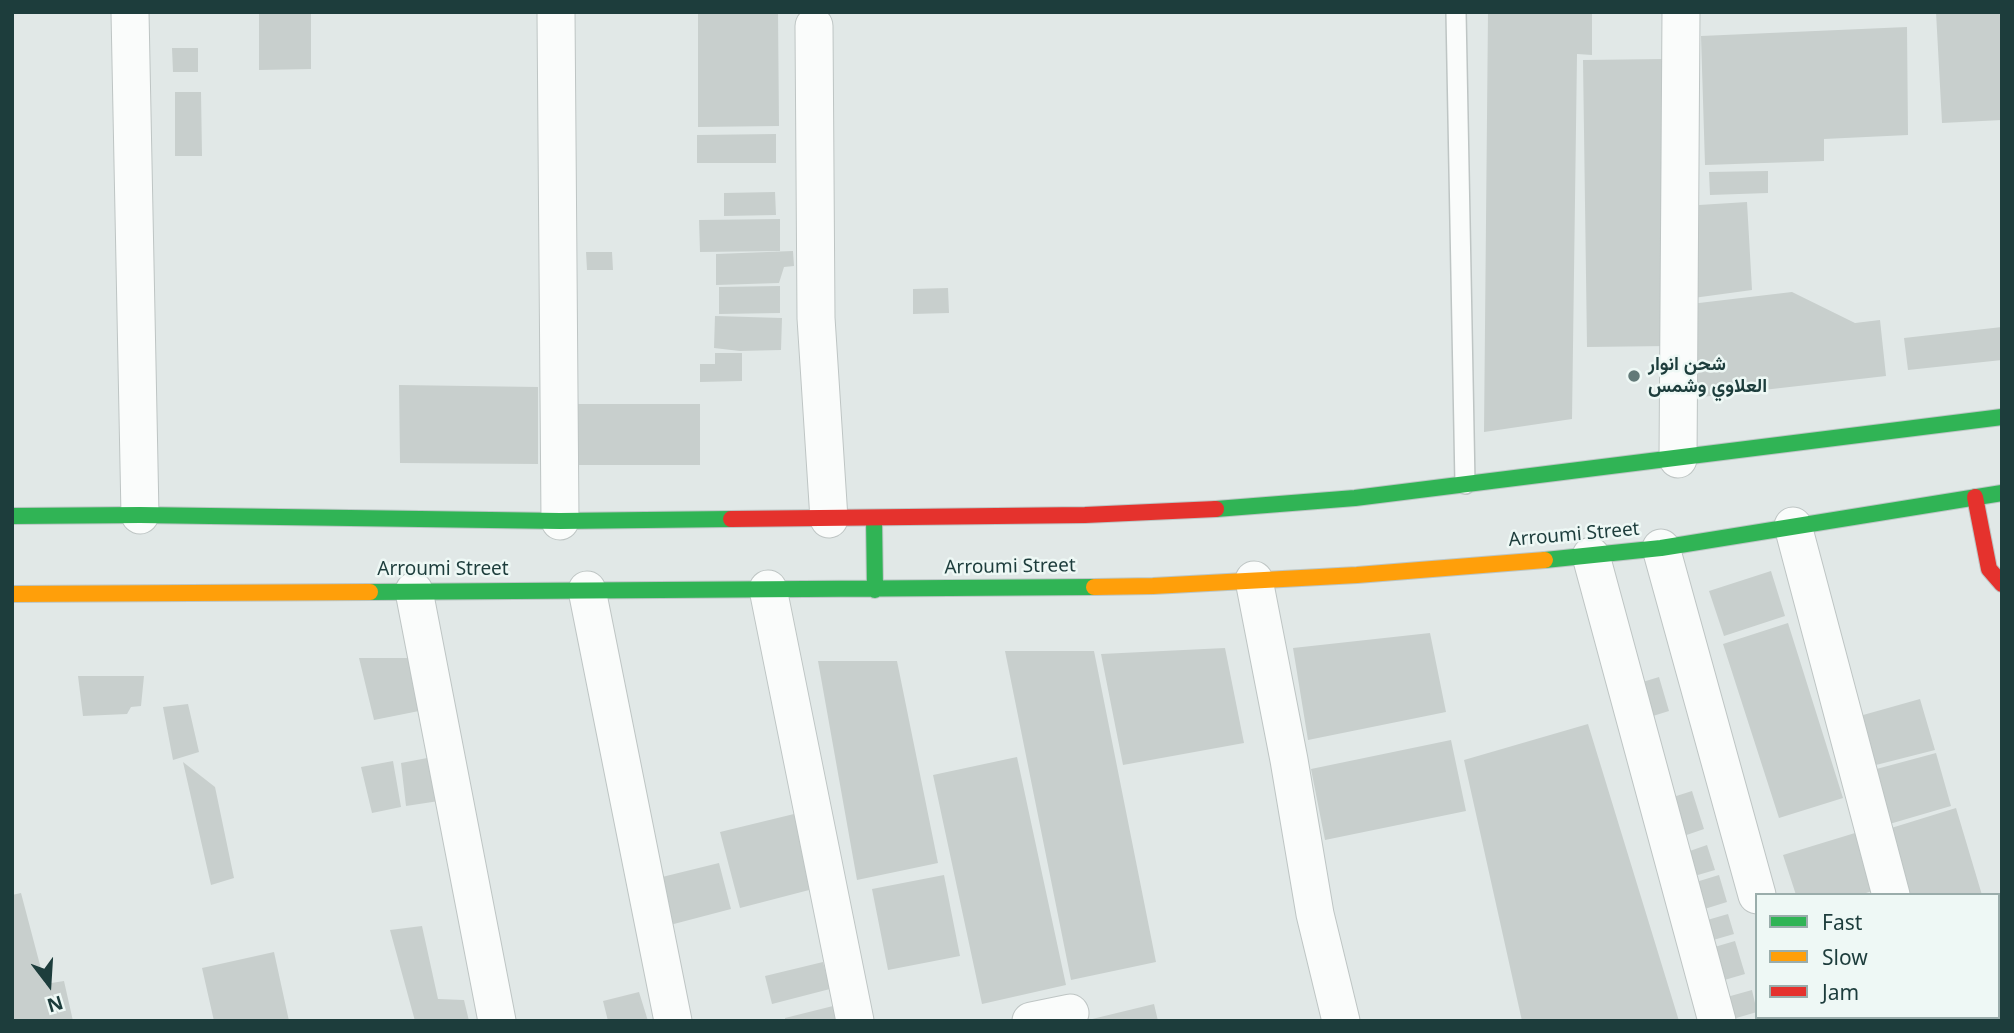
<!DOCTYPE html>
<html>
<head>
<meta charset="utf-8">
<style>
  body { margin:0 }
  #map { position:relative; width:2014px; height:1033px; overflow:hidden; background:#e1e8e7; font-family:"Noto Sans",sans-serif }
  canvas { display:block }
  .frame { position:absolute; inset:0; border:14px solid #1d3d3c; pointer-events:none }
  .legend { position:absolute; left:1755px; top:893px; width:245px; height:126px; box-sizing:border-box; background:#eef8f5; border:2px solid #9aadab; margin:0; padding:9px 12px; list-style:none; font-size:21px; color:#1d3d3c }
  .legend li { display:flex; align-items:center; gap:14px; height:35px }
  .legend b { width:35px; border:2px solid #9aadab }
  .north { position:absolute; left:14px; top:949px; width:70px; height:70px; -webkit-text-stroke:5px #eef8f5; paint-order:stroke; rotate:163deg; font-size:19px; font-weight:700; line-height:28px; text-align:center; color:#1d3d3c }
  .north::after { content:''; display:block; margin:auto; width:24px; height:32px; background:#1d3d3c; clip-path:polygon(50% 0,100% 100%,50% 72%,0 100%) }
</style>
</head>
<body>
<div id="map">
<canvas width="2014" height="1033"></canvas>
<div class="frame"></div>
<ul class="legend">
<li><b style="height:9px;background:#30b455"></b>Fast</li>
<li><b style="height:9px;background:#ff9f0a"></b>Slow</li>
<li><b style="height:9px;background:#e5322d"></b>Jam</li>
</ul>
<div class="north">N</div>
</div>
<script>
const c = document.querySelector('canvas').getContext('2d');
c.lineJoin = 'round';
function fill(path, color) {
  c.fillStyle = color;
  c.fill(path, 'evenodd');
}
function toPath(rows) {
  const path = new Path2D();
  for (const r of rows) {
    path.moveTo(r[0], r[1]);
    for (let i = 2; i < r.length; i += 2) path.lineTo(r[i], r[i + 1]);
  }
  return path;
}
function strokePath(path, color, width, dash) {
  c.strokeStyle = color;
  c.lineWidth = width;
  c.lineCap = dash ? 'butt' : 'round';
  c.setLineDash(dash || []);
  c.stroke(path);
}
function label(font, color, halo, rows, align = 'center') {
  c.font = font + ' "Noto Sans",Vazirmatn,sans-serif';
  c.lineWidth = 5;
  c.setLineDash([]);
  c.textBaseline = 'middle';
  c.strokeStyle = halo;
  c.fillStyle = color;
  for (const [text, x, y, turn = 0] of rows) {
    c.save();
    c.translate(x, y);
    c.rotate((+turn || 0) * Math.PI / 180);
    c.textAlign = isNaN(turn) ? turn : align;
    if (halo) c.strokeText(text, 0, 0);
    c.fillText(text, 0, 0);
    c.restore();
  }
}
const building = toPath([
  [259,12,311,12,311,69,259,70],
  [698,12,778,12,779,126,698,127],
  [1488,12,1592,12,1592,55,1577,54,1572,419,1484,432],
  [1936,12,2002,12,2002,120,1942,123],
  [1907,27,1908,135,1824,139,1824,161,1705,165,1701,36],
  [172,48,198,48,198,72,173,72],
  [1664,59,1668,346,1587,347,1583,60],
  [175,92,201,92,202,156,175,156],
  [776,134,776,163,697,163,697,135],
  [1768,171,1768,193,1710,195,1709,172],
  [775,192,776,215,724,216,724,193],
  [1747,202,1752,290,1686,299,1687,214,1699,205],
  [780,219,780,251,700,252,699,220],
  [793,251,794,266,784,267,779,283,716,285,716,254],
  [586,252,612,252,613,270,587,270],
  [780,286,780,313,719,314,719,287],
  [948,288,949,313,913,314,913,289],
  [1792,292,1855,323,1880,320,1886,376,1693,398,1682,305],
  [715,316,782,318,781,350,740,351,714,348],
  [2002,327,2002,360,1908,370,1904,338],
  [715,353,742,353,742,381,700,382,700,364,715,364],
  [399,385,538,387,538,464,400,463],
  [566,404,700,404,700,465,566,465],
  [1771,571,1785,616,1724,636,1709,591],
  [1788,623,1843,798,1779,818,1723,644],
  [1430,633,1446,712,1308,740,1293,648],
  [1225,648,1244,743,1123,765,1101,654],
  [1005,651,1094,651,1156,962,1071,980],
  [359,658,423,658,434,708,374,720],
  [818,661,897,661,938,863,857,880],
  [78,676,144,676,141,706,131,707,127,714,83,716],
  [1659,677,1669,711,1624,725,1613,691],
  [1920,699,1935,750,1872,766,1856,717],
  [188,704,199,752,173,760,163,707],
  [1588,724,1679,1021,1522,1021,1464,760],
  [1451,740,1466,811,1325,840,1311,769],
  [1936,753,1951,806,1886,825,1869,771],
  [443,755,452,799,406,806,401,763],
  [1017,757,1066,985,982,1004,933,775],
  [393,761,401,807,372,813,361,767],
  [183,762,215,787,234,878,211,885],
  [1692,791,1704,829,1672,840,1667,799],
  [1956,808,1982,895,1908,895,1888,829],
  [794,814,813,889,740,908,720,832],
  [1855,833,1872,891,1860,895,1796,895,1783,855],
  [1707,845,1715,870,1691,877,1684,853],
  [719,863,731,909,670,925,658,878],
  [944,875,960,956,888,970,872,889],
  [1719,875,1727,902,1682,916,1673,889],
  [21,893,45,984,64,981,73,1021,12,1021,12,895],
  [1728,914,1734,934,1696,945,1690,925],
  [422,926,438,999,464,1000,469,1021,415,1021,390,930],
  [1735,941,1745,974,1704,986,1694,953],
  [274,952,289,1021,214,1021,202,968],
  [823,962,830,989,772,1004,765,976],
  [1752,990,1757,1012,1726,1021,1709,1002],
  [2002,990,2002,1021,1944,1021,1943,1017,1998,1017,1998,991],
  [639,992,648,1021,608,1021,603,1001],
  [1154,1004,1158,1021,1089,1021,1088,1020],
  [833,1006,836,1021,785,1021,785,1018],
  [1844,1017,1885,1017,1885,1018,1876,1021,1845,1021]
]);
const lane = toPath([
  [1456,12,1465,484]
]);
const street = toPath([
  [130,12,140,515],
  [556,12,560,521],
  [814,26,816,318,829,519],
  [1678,459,1681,12],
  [1793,526,1891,895],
  [1661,548,1757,895],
  [1591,556,1717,1021],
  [1254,580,1289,760,1315,914,1341,1021],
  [768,589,855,1021],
  [587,590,673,1021],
  [414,591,497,1021],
  [1791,1017,1792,1021],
  [1924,1017,1925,1021],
  [1031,1021,1070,1013]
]);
const fast = toPath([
  [1216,509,1355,498,2002,417],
  [12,516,140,515,560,521,731,519],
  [874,518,875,590],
  [1545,560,1661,548,2002,493],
  [370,592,1094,587]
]);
const slow = toPath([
  [1094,587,1153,586,1357,575,1545,560],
  [12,594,370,592]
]);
const jam = toPath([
  [1975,497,1989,569,2002,584],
  [731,519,1085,515,1216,509]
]);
const markers = [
  [1634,376,7,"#627978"]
];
const poiNames = [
  ["شحن انوار",1648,365],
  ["العلاوي وشمس",1648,387]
];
const streetNames = [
  ["Arroumi Street",1574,535,-5],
  ["Arroumi Street",1010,567,-1],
  ["Arroumi Street",443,570]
];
fill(building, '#c8cfcd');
strokePath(lane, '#bec5c4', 22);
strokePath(street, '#bec5c4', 39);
strokePath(fast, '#bcc6c5', 18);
strokePath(slow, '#bcc6c5', 18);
strokePath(jam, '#bcc6c5', 18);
strokePath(lane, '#fafcfb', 19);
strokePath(street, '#fafcfb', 37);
strokePath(fast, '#30b455', 16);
strokePath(slow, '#ff9f0a', 16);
strokePath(jam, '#e5322d', 16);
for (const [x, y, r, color] of markers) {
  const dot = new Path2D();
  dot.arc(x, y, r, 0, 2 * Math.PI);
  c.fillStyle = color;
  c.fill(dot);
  strokePath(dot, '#eef8f5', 2.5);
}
label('bold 19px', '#1d3d3c', '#eef8f5', poiNames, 'left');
label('19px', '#1d3d3c', '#eef8f5', streetNames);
</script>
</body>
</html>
